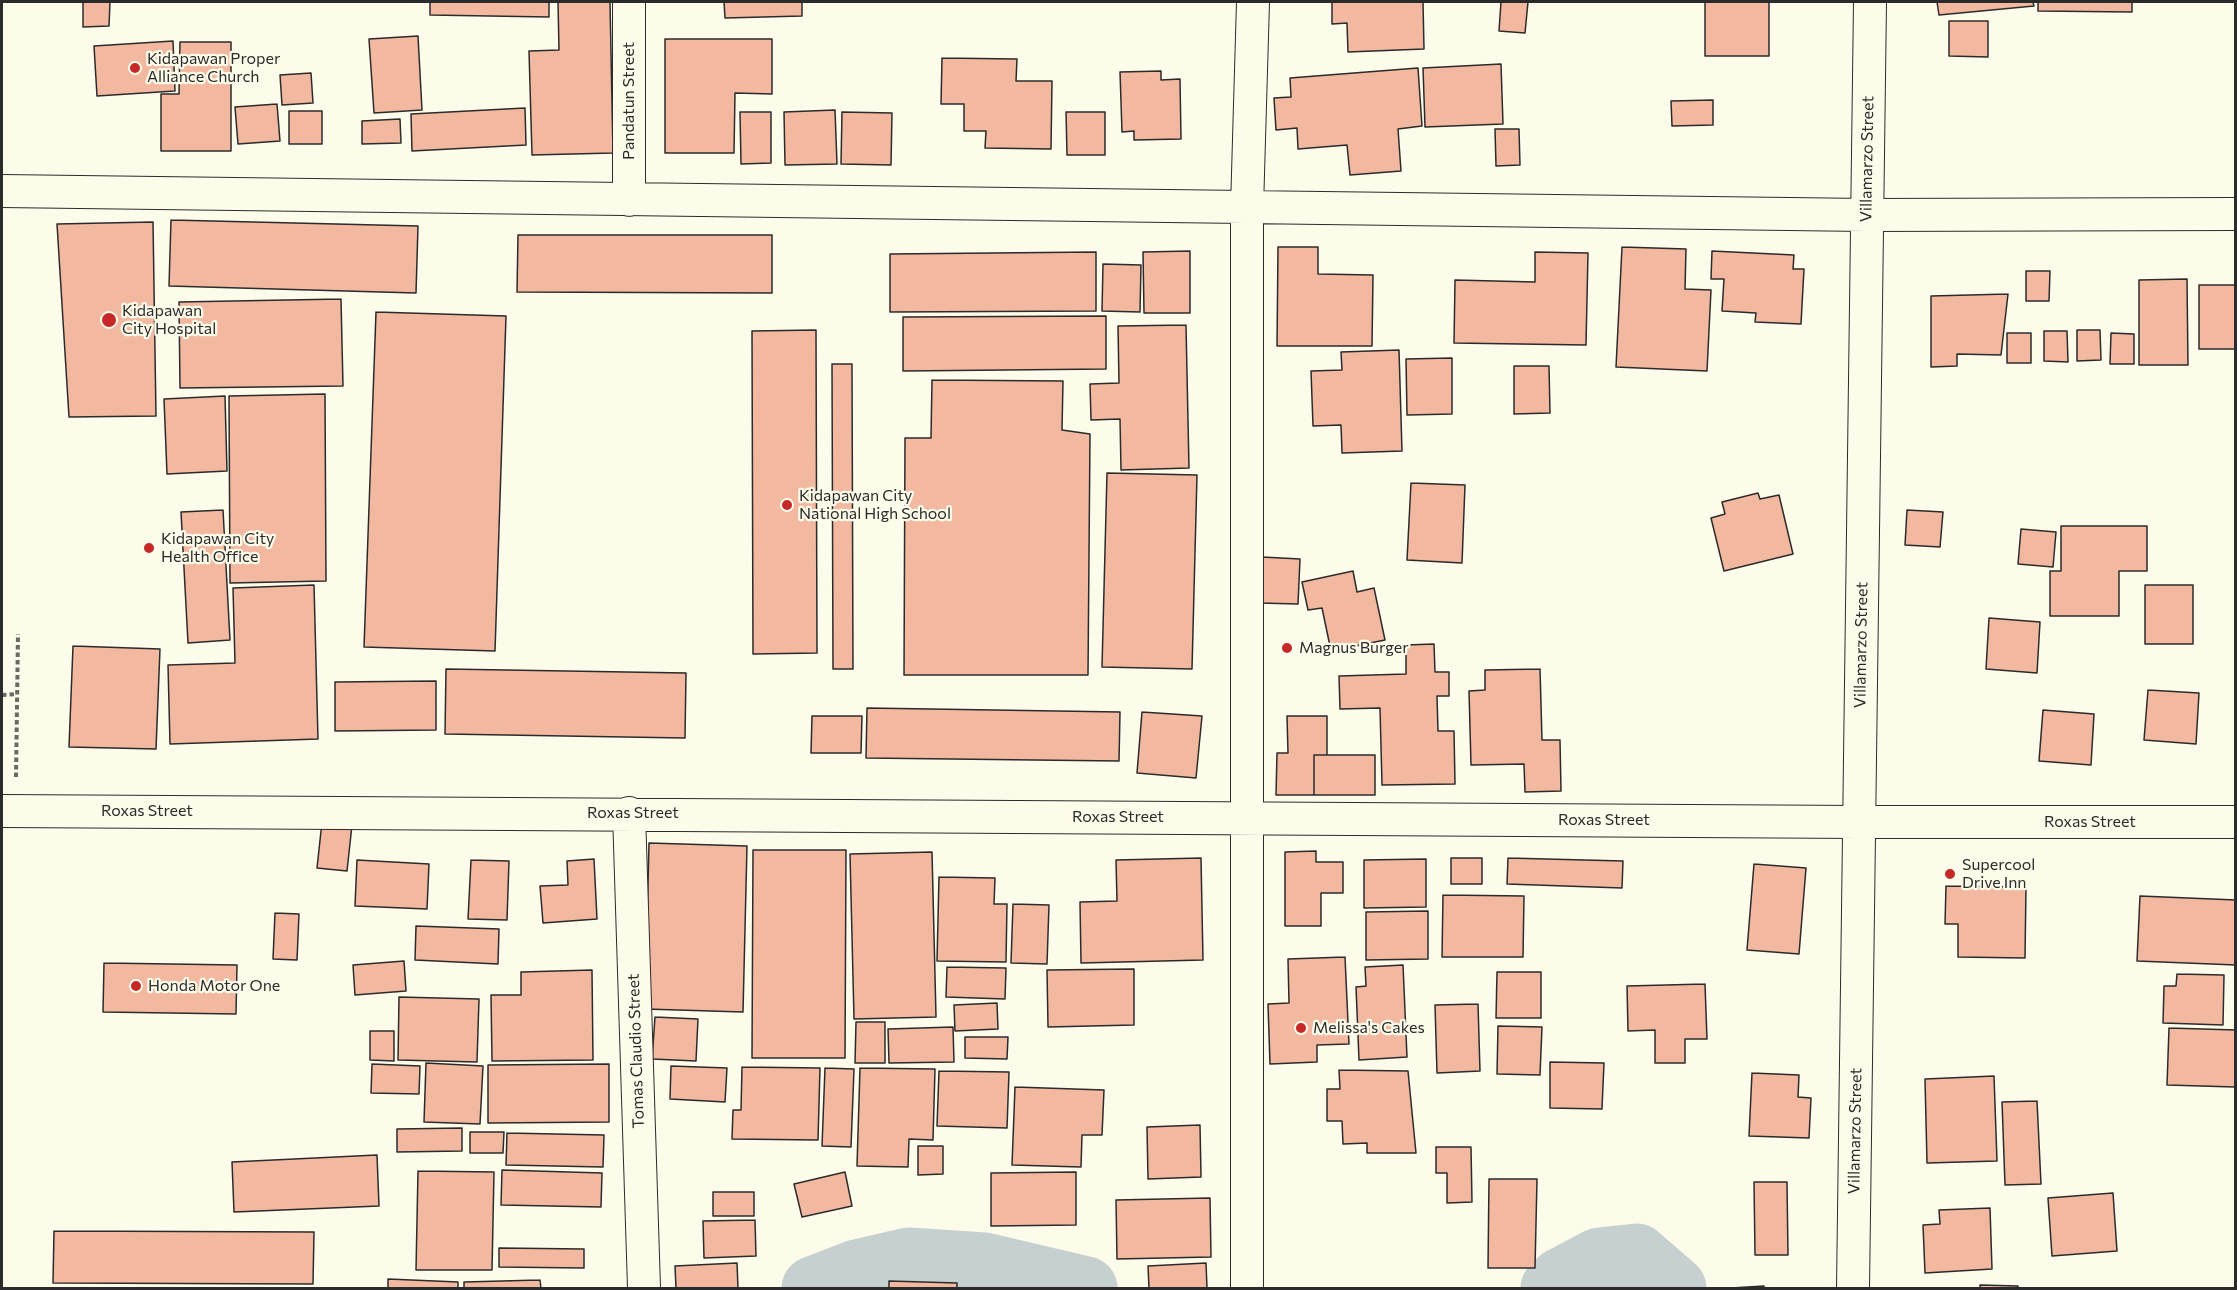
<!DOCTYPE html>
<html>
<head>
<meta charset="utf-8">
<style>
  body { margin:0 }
  #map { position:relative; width:2237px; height:1290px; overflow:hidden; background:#fdfbea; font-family:Commissioner,sans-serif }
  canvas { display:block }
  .frame { position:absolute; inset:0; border:3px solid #2b2b2b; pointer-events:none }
</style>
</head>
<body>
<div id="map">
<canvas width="2237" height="1290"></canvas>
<div class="frame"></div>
</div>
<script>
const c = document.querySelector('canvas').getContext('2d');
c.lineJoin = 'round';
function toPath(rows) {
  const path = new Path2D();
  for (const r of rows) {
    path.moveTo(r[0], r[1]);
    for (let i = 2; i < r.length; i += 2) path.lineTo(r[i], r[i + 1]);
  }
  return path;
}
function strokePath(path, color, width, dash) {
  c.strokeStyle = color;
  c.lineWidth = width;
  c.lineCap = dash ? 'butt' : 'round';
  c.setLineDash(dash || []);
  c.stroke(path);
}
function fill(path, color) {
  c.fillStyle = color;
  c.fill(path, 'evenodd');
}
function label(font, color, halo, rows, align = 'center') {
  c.font = font + ' Commissioner,sans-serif';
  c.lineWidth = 4.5;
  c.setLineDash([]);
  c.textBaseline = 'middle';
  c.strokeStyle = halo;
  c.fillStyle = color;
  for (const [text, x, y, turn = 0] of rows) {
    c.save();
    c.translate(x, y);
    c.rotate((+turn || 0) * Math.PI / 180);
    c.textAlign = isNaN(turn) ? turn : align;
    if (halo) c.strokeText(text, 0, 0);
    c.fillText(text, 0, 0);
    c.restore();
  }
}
const river = toPath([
  [813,1288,857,1271,909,1259,984,1264,1086,1288],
  [1552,1288,1561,1279,1599,1259,1637,1255,1675,1288]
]);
const building = toPath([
  [83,2,110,2,109,26,83,27,83,2],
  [430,2,549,2,549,17,430,15,430,2],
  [558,2,610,2,613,153,532,155,529,51,559,50,558,2],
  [724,2,802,2,802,16,725,18,724,2],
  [1332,2,1423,2,1424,49,1348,52,1347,23,1332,24,1332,2],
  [1501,2,1528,2,1525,33,1499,31,1501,2],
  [1705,2,1769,2,1769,56,1705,56,1705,2],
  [1937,2,2033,2,2034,6,1939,15,1937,2],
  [2038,2,2132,2,2132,12,2038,11,2038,2],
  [1949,21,1988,21,1988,57,1949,56,1949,21],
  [418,36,422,110,374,113,369,39,418,36],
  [665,39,772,39,772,94,735,93,734,153,665,153,665,39],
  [173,41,175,91,97,96,94,46,173,41],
  [180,42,231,42,231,151,161,151,161,94,179,94,180,42],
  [942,58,1017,59,1016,81,1052,81,1051,149,985,148,986,131,964,131,964,104,941,104,942,58],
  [1501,64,1503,124,1425,127,1423,68,1501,64],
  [1418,68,1422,126,1398,129,1401,171,1350,175,1347,145,1298,149,1297,128,1276,130,1274,98,1291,97,1290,78,1418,68],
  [1161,71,1161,80,1180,79,1181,139,1134,140,1134,131,1122,132,1120,72,1161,71],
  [311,73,313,103,282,105,280,75,311,73],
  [1713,100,1713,125,1672,126,1671,101,1713,100],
  [277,104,280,141,238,144,235,107,277,104],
  [525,108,526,145,412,151,411,114,525,108],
  [835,110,837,164,785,165,784,112,835,110],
  [289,111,322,111,322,144,289,144,289,111],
  [740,112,771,112,771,163,741,164,740,112],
  [842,112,892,113,891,165,841,164,842,112],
  [1066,112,1105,112,1105,155,1067,155,1066,112],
  [400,119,401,143,362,144,362,121,400,119],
  [1495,129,1519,129,1520,165,1496,166,1495,129],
  [171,220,418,226,416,293,169,286,171,220],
  [153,222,156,416,69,417,57,224,153,222],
  [518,235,772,235,772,293,517,292,518,235],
  [1278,247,1318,247,1318,274,1373,275,1372,346,1277,346,1278,247],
  [1622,247,1686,249,1685,289,1711,290,1707,371,1616,367,1622,247],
  [1190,251,1190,313,1144,313,1143,252,1190,251],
  [1712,251,1794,255,1793,269,1804,269,1801,324,1755,322,1756,313,1722,311,1724,279,1711,279,1712,251],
  [1096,252,1096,311,890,312,890,254,1096,252],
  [1535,252,1588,253,1586,345,1454,343,1455,280,1535,282,1535,252],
  [1103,264,1141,265,1140,312,1102,311,1103,264],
  [2026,271,2050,271,2049,301,2026,301,2026,271],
  [2187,279,2188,365,2139,365,2139,280,2187,279],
  [2199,285,2235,285,2235,349,2199,349,2199,285],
  [2008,294,2001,355,1957,354,1957,366,1931,367,1931,296,2008,294],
  [341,299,343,386,180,388,179,302,341,299],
  [376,312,506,316,495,651,364,647,376,312],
  [1106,316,1106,369,903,371,903,317,1106,316],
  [1186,325,1189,468,1121,470,1120,419,1091,420,1090,384,1119,383,1118,326,1186,325],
  [816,330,817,653,753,654,752,331,816,330],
  [2077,330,2100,330,2101,360,2077,361,2077,330],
  [2044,331,2067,331,2068,362,2044,361,2044,331],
  [2007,333,2031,333,2031,363,2007,363,2007,333],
  [2111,333,2134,334,2134,364,2110,364,2111,333],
  [1399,350,1402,451,1342,453,1341,425,1313,426,1311,371,1342,370,1341,352,1399,350],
  [1452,358,1452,414,1407,415,1406,359,1452,358],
  [832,364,852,364,853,669,833,669,832,364],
  [1514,366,1549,366,1550,413,1514,414,1514,366],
  [932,380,1063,381,1062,430,1090,434,1088,675,904,675,905,438,931,438,932,380],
  [325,394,326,581,230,583,229,396,325,394],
  [225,396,227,471,167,474,164,399,225,396],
  [1107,473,1197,475,1192,669,1102,667,1107,473],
  [1411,483,1465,485,1462,563,1407,560,1411,483],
  [1758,493,1760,499,1779,495,1793,554,1724,571,1711,518,1725,514,1722,502,1758,493],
  [223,510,230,640,188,643,181,512,223,510],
  [1907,510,1943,512,1940,547,1905,545,1907,510],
  [2061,526,2147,526,2147,571,2119,571,2119,616,2050,616,2050,571,2061,571,2061,526],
  [2021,529,2056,532,2053,567,2018,564,2021,529],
  [1262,557,1300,559,1298,604,1259,603,1262,557],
  [1353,571,1357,592,1374,588,1385,640,1331,651,1322,608,1308,610,1302,582,1353,571],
  [314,585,318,739,170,744,168,665,235,663,233,588,314,585],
  [2145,585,2193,585,2193,644,2145,644,2145,585],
  [1989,618,2040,622,2037,673,1986,669,1989,618],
  [1434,644,1435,672,1449,672,1449,696,1437,696,1438,731,1454,731,1455,784,1382,785,1380,708,1340,709,1339,676,1406,674,1406,645,1434,644],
  [73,646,160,649,156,749,69,747,73,646],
  [446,669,686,673,685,738,445,734,446,669],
  [1540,669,1542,740,1560,740,1561,791,1525,792,1524,764,1471,765,1469,691,1485,690,1485,670,1540,669],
  [436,681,436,730,335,731,335,682,436,681],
  [2148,690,2199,693,2196,744,2144,740,2148,690],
  [867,708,1120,712,1119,761,866,758,867,708],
  [2043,710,2094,714,2091,765,2039,761,2043,710],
  [1142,712,1202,716,1196,778,1137,773,1142,712],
  [812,716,862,716,861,753,811,753,812,716],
  [1287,716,1327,716,1327,755,1314,755,1314,795,1276,795,1277,753,1288,753,1287,716],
  [1314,755,1375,755,1375,795,1314,795,1314,755],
  [322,822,352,825,347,871,317,868,322,822],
  [649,843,747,846,743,1012,645,1009,649,843],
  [753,850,846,850,845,1058,752,1058,753,850],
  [1316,851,1316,862,1343,862,1343,893,1321,893,1321,926,1285,926,1285,852,1316,851],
  [932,852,936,1017,854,1019,850,854,932,852],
  [1201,858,1203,960,1081,963,1080,902,1117,901,1116,860,1201,858],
  [1451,858,1482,858,1482,884,1451,884,1451,858],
  [1508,858,1623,861,1622,888,1507,884,1508,858],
  [594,859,597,919,543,923,540,886,568,885,567,861,594,859],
  [1426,859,1426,907,1364,908,1364,860,1426,859],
  [357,860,429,864,427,909,355,906,357,860],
  [471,860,509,861,507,920,468,919,471,860],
  [1754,864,1806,868,1799,954,1747,950,1754,864],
  [939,877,995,878,994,904,1007,904,1006,962,937,961,939,877],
  [1946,886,2026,887,2025,958,1958,957,1958,924,1945,924,1946,886],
  [1443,895,1524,896,1523,957,1442,957,1443,895],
  [2140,896,2236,900,2236,965,2137,961,2140,896],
  [1013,904,1049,905,1047,964,1011,963,1013,904],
  [1428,911,1428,959,1366,960,1366,912,1428,911],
  [275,913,299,914,297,960,273,959,275,913],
  [416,926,499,929,498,964,415,960,416,926],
  [1345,957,1349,1044,1317,1045,1317,1062,1270,1064,1268,1004,1289,1003,1288,959,1345,957],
  [404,961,406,991,355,995,353,965,404,961],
  [104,963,237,965,236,1014,103,1012,104,963],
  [1403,965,1407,1057,1359,1060,1356,987,1366,986,1365,967,1403,965],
  [947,967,1006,968,1005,999,946,997,947,967],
  [1134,969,1134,1025,1048,1027,1047,970,1134,969],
  [592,970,593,1060,492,1061,491,995,521,995,521,972,592,970],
  [1497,972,1541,972,1541,1018,1496,1018,1497,972],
  [2177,974,2224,975,2223,1025,2163,1023,2164,986,2176,986,2177,974],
  [1705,984,1707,1039,1685,1039,1685,1063,1655,1063,1655,1030,1628,1031,1627,986,1705,984],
  [399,997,479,999,477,1062,398,1060,399,997],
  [997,1003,998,1029,955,1031,954,1005,997,1003],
  [1478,1004,1480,1071,1437,1073,1435,1005,1478,1004],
  [655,1017,698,1019,696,1061,652,1059,655,1017],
  [856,1022,885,1022,885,1063,855,1063,856,1022],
  [1498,1026,1542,1027,1540,1075,1497,1074,1498,1026],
  [953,1027,954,1062,889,1063,888,1029,953,1027],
  [2169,1028,2236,1030,2235,1087,2167,1085,2169,1028],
  [370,1031,394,1031,394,1061,370,1060,370,1031],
  [965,1037,1008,1037,1007,1059,965,1058,965,1037],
  [1550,1062,1604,1063,1602,1109,1550,1108,1550,1062],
  [426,1063,483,1066,480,1124,424,1122,426,1063],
  [372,1064,420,1066,419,1094,371,1093,372,1064],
  [609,1064,609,1122,488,1123,488,1065,609,1064],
  [671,1066,727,1068,725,1102,670,1099,671,1066],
  [742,1067,820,1068,818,1140,732,1139,733,1110,741,1110,742,1067],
  [825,1068,854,1069,851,1147,822,1146,825,1068],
  [860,1068,935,1069,933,1140,909,1139,908,1167,857,1166,860,1068],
  [1339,1070,1408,1071,1416,1153,1367,1153,1367,1143,1343,1144,1342,1121,1327,1121,1327,1089,1340,1089,1339,1070],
  [939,1071,1009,1072,1007,1128,937,1126,939,1071],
  [1752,1073,1799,1075,1798,1097,1811,1098,1809,1138,1749,1136,1752,1073],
  [1994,1076,1997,1161,1927,1163,1925,1079,1994,1076],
  [1015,1087,1104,1090,1102,1135,1082,1135,1081,1167,1012,1165,1015,1087],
  [2037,1101,2041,1184,2005,1185,2002,1102,2037,1101],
  [1200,1125,1201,1177,1148,1179,1147,1127,1200,1125],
  [462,1128,462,1151,397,1152,397,1129,462,1128],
  [470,1132,504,1132,503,1153,470,1153,470,1132],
  [507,1133,604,1135,603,1167,506,1165,507,1133],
  [918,1146,943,1146,943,1174,918,1175,918,1146],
  [1436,1147,1471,1147,1472,1202,1447,1203,1447,1173,1436,1173,1436,1147],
  [377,1155,379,1206,234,1212,232,1162,377,1155],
  [502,1170,602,1173,601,1207,501,1205,502,1170],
  [418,1171,494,1172,492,1270,416,1270,418,1171],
  [845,1172,852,1206,802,1217,794,1184,845,1172],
  [1076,1172,1076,1225,991,1226,991,1173,1076,1172],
  [1489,1179,1537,1179,1535,1268,1488,1268,1489,1179],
  [1754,1182,1787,1182,1788,1255,1755,1255,1754,1182],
  [713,1192,754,1192,754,1216,713,1216,713,1192],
  [2113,1193,2117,1251,2052,1256,2048,1198,2113,1193],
  [1210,1198,1211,1257,1117,1259,1116,1200,1210,1198],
  [1990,1208,1992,1269,1925,1273,1923,1225,1940,1224,1939,1210,1990,1208],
  [755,1220,756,1256,704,1258,703,1221,755,1220],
  [54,1231,314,1232,313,1284,53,1283,54,1231],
  [499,1248,584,1249,584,1268,499,1267,499,1248],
  [737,1263,738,1288,676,1288,675,1266,737,1263],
  [1206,1263,1207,1288,1149,1288,1148,1266,1206,1263],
  [388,1279,458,1282,458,1288,388,1288,388,1279],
  [540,1280,541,1288,464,1288,464,1282,540,1280],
  [889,1281,957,1283,957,1288,889,1288,889,1281],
  [1980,1285,2018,1286,2018,1288,1980,1288,1980,1285],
  [1764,1286,1764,1288,1731,1288,1764,1286]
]);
const path = toPath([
  [2,695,17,694],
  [16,777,18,634]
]);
const minor = toPath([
  [629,2,629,200],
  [2,191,1866,215,2236,214],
  [2,811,1859,822,2236,822],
  [629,813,644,1288],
  [1247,1288,1247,208,1253,2],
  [1853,1288,1870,2]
]);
const markers = [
  [135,68,6,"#c62828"],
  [109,320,8,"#c62828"],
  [787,505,6,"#c62828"],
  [149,548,6,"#c62828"],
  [1287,648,6,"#c62828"],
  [1950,874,6,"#c62828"],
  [136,986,6,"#c62828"],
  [1301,1028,6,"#c62828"]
];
const poiNames = [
  ["Kidapawan Proper",147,59],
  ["Alliance Church",147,77],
  ["Kidapawan",122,311],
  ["City Hospital",122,329],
  ["Kidapawan City",799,496],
  ["National High School",799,514],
  ["Kidapawan City",161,539],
  ["Health Office",161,557],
  ["Magnus Burger",1299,648],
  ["Supercool",1962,865],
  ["Drive Inn",1962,883],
  ["Honda Motor One",148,986],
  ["Melissa's Cakes",1313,1028]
];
const streetNames = [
  ["Pandatun Street",629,101,-90],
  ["Villamarzo Street",1867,159,-89],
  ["Villamarzo Street",1861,645,-89],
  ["Roxas Street",147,811],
  ["Roxas Street",633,813],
  ["Roxas Street",1118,817],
  ["Roxas Street",1604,820],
  ["Roxas Street",2090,822],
  ["Tomas Claudio Street",636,1051,-92],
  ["Villamarzo Street",1855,1131,-89]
];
strokePath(river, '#c7d0d0', 63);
fill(building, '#f2b8a0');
strokePath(building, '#2b2b2b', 1.5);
strokePath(minor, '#2b2b2b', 34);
strokePath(path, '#6a6964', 4, [4.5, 3]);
strokePath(minor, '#fdfbea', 32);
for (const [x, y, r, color] of markers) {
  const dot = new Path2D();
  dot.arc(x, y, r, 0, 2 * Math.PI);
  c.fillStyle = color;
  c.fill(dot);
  strokePath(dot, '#fdfbea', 2);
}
label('16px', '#2b2b2b', '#fdfbea', poiNames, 'left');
label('16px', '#2b2b2b', '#fdfbea', streetNames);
</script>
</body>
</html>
